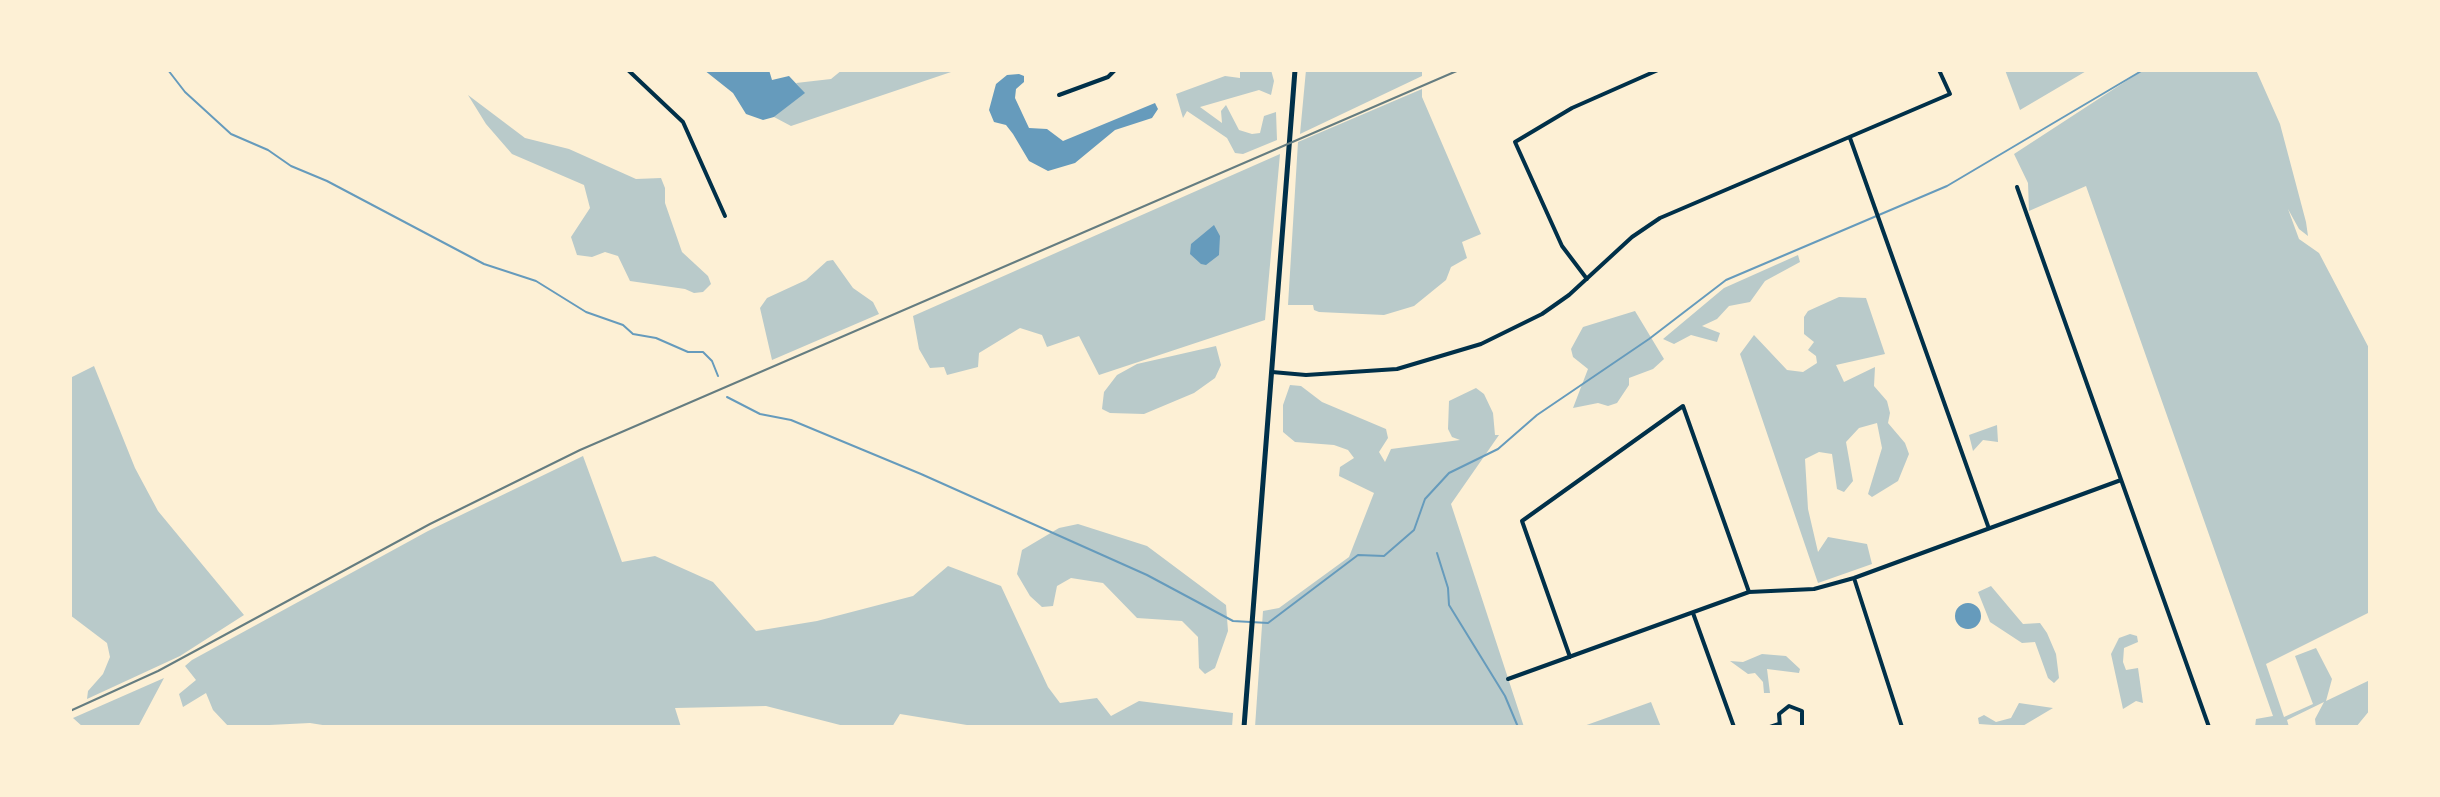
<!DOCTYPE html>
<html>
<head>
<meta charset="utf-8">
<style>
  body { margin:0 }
  #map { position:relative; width:2440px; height:797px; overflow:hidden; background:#fdf0d5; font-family:"DejaVu Sans",sans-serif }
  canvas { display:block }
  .frame { position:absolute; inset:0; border:72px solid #fdf0d5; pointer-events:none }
</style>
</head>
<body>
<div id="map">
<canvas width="2440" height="797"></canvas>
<div class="frame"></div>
</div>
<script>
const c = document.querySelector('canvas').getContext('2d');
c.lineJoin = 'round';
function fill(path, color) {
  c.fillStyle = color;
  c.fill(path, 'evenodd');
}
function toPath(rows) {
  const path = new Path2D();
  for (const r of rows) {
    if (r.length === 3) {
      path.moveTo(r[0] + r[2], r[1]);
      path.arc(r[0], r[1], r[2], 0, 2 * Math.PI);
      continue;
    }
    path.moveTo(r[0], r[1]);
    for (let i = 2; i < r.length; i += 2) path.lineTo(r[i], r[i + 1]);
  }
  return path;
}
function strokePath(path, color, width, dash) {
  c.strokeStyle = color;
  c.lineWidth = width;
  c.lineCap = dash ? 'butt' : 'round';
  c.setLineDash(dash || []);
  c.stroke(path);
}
const green = toPath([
  [842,70,957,70,791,126,774,117,804,93,796,83,831,79],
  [1240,70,1271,70,1274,81,1271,95,1259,90,1200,107,1222,123,1221,111,1226,105,1239,130,1252,134,1260,133,1264,116,1276,112,1277,140,1243,154,1235,153,1227,138,1187,111,1183,118,1176,94,1225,76,1240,78],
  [1306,70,1422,70,1422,76,1300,134],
  [2005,70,2088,70,2020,110],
  [2143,70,2256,70,2280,124,2306,222,2308,236,2299,229,2288,209,2299,239,2319,253,2370,350,2370,612,2266,664,2284,717,2313,704,2295,656,2316,648,2332,679,2326,701,2370,680,2370,710,2356,727,2316,727,2315,719,2324,702,2287,720,2289,727,2255,727,2256,719,2273,716,2086,186,2029,211,2028,183,2014,154],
  [1422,89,1422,97,1481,234,1462,242,1467,258,1451,267,1446,280,1414,306,1384,315,1319,312,1314,310,1313,305,1288,305,1298,142],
  [468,95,525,138,569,149,636,179,661,178,665,188,665,203,682,252,708,276,711,284,703,292,694,293,685,289,630,281,618,256,605,252,592,257,577,255,571,237,590,208,584,185,512,154,486,124],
  [1280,154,1265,320,1099,375,1079,336,1047,347,1042,335,1020,328,979,353,978,367,947,375,944,367,930,368,919,349,913,316],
  [1798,255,1800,262,1765,281,1750,302,1729,306,1717,319,1702,326,1720,333,1717,342,1691,335,1674,344,1663,339,1724,288],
  [833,260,853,288,873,302,879,314,772,360,760,308,767,298,806,280,827,261],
  [1839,297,1866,298,1885,354,1836,365,1844,382,1875,367,1874,386,1887,401,1890,413,1888,423,1905,443,1909,454,1898,481,1872,497,1868,494,1882,448,1877,423,1859,428,1846,442,1853,481,1844,492,1837,489,1832,454,1819,452,1805,459,1808,509,1818,552,1828,537,1867,544,1872,564,1818,583,1740,354,1754,335,1787,370,1803,372,1817,363,1816,356,1808,350,1814,342,1804,334,1804,317,1808,311],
  [1635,311,1664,359,1653,369,1629,378,1629,385,1617,403,1608,406,1598,403,1573,408,1588,369,1573,357,1571,349,1583,327],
  [1216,346,1221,365,1215,378,1194,393,1144,414,1110,413,1102,409,1104,392,1117,375,1137,364],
  [94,366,135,468,158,511,244,615,180,656,87,699,88,691,103,674,110,657,107,643,70,615,70,378],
  [1290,385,1301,386,1322,402,1386,429,1388,438,1379,452,1385,462,1391,449,1460,440,1452,437,1448,429,1449,401,1476,388,1484,394,1493,413,1495,435,1499,435,1451,504,1524,727,1255,727,1263,611,1279,608,1349,557,1374,493,1339,476,1340,467,1354,458,1348,450,1334,445,1295,442,1283,432,1283,405],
  [1997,425,1998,442,1983,440,1973,451,1969,435],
  [583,456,622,562,655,556,713,582,756,631,817,621,913,596,948,566,1001,586,1048,687,1060,703,1097,698,1111,716,1139,701,1233,713,1232,727,979,727,900,714,892,727,848,727,766,706,675,708,681,727,335,727,310,723,229,727,213,710,206,693,183,707,179,694,196,680,185,666,192,660,428,531],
  [1078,524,1147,546,1226,605,1228,631,1215,668,1205,674,1199,668,1198,637,1182,621,1137,618,1103,583,1071,578,1057,586,1053,606,1042,607,1030,596,1017,574,1022,550,1059,528],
  [1991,586,2023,624,2040,623,2047,633,2056,654,2059,678,2054,683,2048,678,2035,642,2022,643,1990,622,1978,592],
  [2130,634,2137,636,2138,642,2124,648,2123,662,2126,670,2138,668,2143,703,2136,701,2123,709,2111,654,2119,638],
  [1762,654,1786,656,1800,669,1799,673,1767,669,1770,693,1764,693,1763,682,1755,673,1748,674,1730,661,1743,662],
  [164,678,138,727,83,727,73,718],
  [1651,702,1661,727,1581,727],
  [2019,703,2053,708,2021,727,1979,724,1978,718,1984,715,1996,722,2011,718]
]);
const water = toPath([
  [704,70,769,70,772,80,789,76,805,93,774,117,763,120,746,114,733,93],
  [1019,74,1024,76,1024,82,1016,89,1015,98,1029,128,1047,129,1063,141,1155,103,1158,109,1152,118,1115,130,1075,163,1048,171,1029,161,1013,134,1006,125,994,122,989,110,996,84,1007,75],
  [1214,225,1220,236,1219,255,1206,265,1201,264,1190,254,1191,244],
  [1968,616,13]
]);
const stream = toPath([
  [168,70,185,92,231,134,268,150,291,166,327,181,484,264,536,281,586,312,623,325,633,334,656,338,688,352,703,352,712,361,718,376],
  [727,397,760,414,791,420,921,474,1147,575,1233,621,1268,623,1358,555,1384,556,1414,530,1425,499,1449,473,1498,449,1537,415,1649,339,1726,280,1947,186,2143,70],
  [1437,553,1448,588,1449,605,1505,696,1518,727]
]);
const minor = toPath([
  [628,70,683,122,725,216],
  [1059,95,1108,77,1115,70],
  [1850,138,1988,526],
  [2017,187,2209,727],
  [1587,279,1562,246,1515,142,1572,108,1658,70],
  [1272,372,1306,375,1397,369,1481,344,1542,314,1569,295,1632,237,1660,218,1950,94,1939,70],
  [1854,578,1902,727],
  [1693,613,1734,727],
  [1570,657,1522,521,1683,406,1749,592],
  [1508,679,1749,592,1814,589,1854,578,2121,480],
  [1770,727,1779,724],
  [1780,727,1779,714,1789,706,1802,711,1802,727]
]);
const secondary = toPath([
  [1244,727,1295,70]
]);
const rail = toPath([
  [70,711,158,671,430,524,580,450,1459,70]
]);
fill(green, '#b9caca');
fill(water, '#669bbc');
strokePath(stream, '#669bbc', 2);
strokePath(minor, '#003049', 4);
strokePath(secondary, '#003049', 5);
strokePath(rail, '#657d81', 2);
</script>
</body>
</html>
